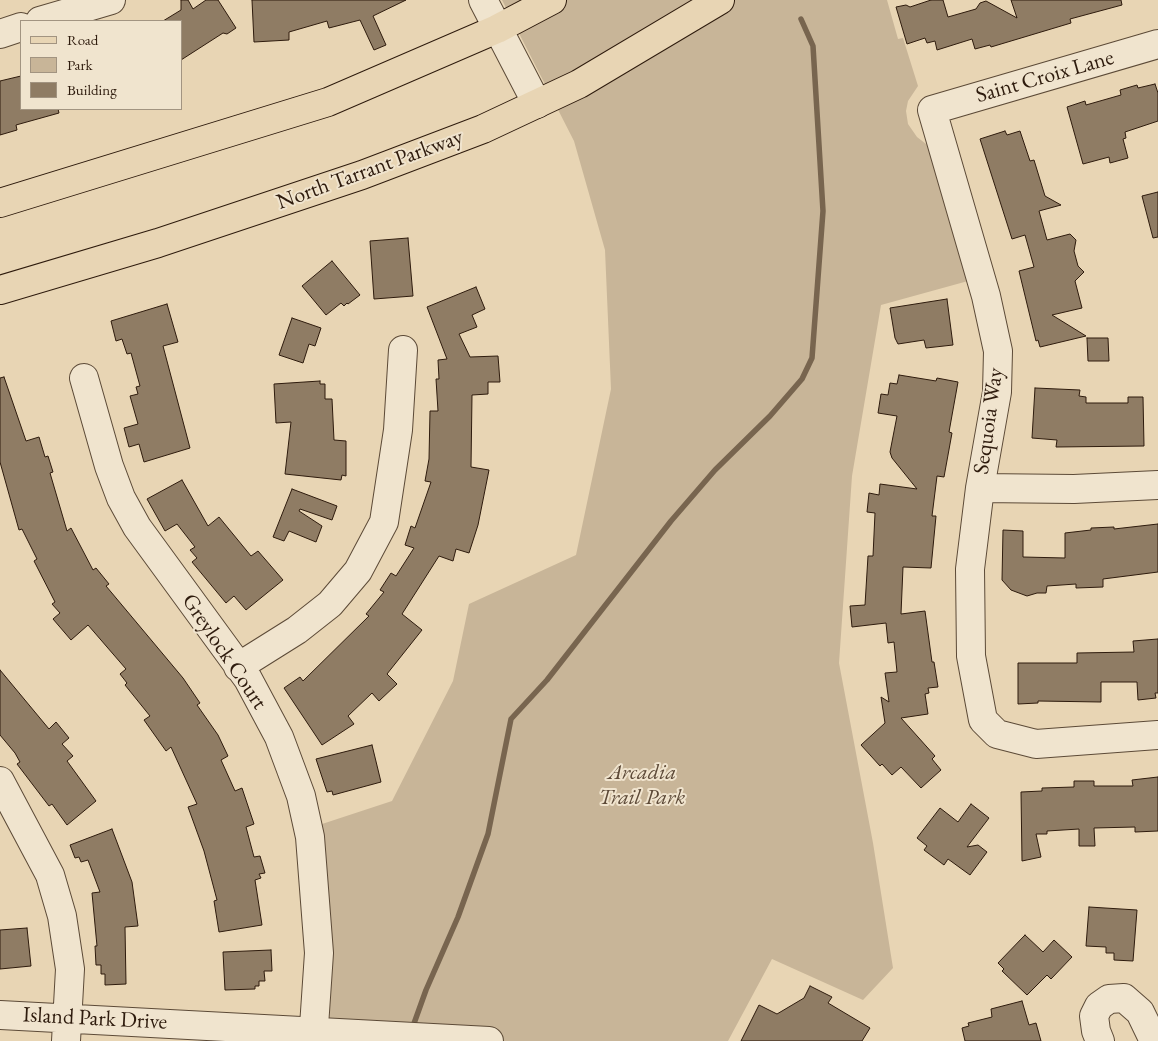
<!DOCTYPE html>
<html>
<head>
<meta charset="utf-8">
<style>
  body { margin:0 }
  #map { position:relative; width:1158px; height:1041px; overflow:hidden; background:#e8d5b4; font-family:"EB Garamond",serif }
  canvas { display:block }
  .legend { position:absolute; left:20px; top:20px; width:162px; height:90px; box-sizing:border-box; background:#f0e4ce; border:1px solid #a29481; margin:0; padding:6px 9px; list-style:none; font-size:15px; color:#2e1b0d }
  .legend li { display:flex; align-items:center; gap:10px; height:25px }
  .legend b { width:25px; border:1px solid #a29481 }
</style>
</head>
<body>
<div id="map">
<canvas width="1158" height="1041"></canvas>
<ul class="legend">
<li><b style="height:6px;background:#e8d5b4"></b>Road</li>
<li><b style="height:14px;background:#c8b598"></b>Park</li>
<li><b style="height:14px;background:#8f7c64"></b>Building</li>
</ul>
</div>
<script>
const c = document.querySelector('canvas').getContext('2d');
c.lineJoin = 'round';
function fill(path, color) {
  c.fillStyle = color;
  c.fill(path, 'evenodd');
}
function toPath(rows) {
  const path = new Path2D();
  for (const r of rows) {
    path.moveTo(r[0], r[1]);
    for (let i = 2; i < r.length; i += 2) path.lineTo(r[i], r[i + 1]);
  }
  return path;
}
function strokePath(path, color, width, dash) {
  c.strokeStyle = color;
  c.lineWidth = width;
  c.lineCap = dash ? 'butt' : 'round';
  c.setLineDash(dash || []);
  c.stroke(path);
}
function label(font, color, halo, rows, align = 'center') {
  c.font = font + ' "EB Garamond",serif';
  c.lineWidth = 4;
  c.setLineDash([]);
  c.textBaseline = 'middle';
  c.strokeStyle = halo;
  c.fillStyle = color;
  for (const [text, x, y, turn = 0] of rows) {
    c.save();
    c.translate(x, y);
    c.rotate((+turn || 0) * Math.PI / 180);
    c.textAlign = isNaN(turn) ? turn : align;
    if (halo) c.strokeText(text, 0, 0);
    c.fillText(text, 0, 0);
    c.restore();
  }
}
const green = toPath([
  [502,0,887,0,898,39,903,38,918,86,908,101,906,111,908,124,917,137,930,147,968,281,881,305,852,476,839,663,873,843,893,968,863,1000,772,959,728,1041,329,1041,332,939,319,825,392,801,453,681,469,604,576,555,611,389,605,250,574,141]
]);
const stream = toPath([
  [412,1029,426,990,458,917,488,834,511,719,547,680,671,521,715,470,770,416,802,379,812,358,823,211,813,46,801,19]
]);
const building = toPath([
  [181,0,188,0,193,9,206,0,218,0,236,28,227,34,223,33,181,60,181,21,163,21,181,10,181,0],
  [252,0,406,0,373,16,386,45,374,50,360,20,329,28,327,21,289,32,289,40,254,42,252,0],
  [931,0,943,0,948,17,976,9,980,3,986,1,1017,18,1011,0,1121,0,1122,5,1070,19,1071,23,991,47,990,45,975,49,972,39,937,50,935,41,927,43,925,38,907,44,896,7,906,5,910,7,931,0],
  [21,76,21,109,58,109,59,113,16,125,17,130,0,135,0,81,21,76],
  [1155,84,1158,93,1158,121,1125,132,1126,138,1123,139,1128,158,1110,163,1109,157,1083,164,1067,107,1085,101,1086,105,1121,95,1120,90,1137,85,1138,88,1155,84],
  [1005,131,1007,135,1020,131,1030,161,1034,160,1045,196,1061,205,1039,211,1047,240,1070,234,1076,240,1074,251,1078,266,1084,272,1075,281,1082,308,1052,315,1086,336,1040,347,1038,340,1036,341,1019,271,1034,267,1025,235,1012,239,980,139,1005,131],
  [1158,192,1158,237,1153,238,1142,196,1158,192],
  [408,238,413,296,374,299,370,241,408,238],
  [332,261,360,295,348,304,347,303,344,306,341,303,326,315,302,286,332,261],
  [476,287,485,309,472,315,477,327,459,334,470,357,498,356,500,382,488,382,488,394,472,395,471,467,489,470,478,525,469,553,456,549,453,561,439,556,402,614,422,630,387,674,397,684,379,701,372,693,348,716,354,724,322,745,284,688,300,677,303,681,369,616,366,614,384,592,380,590,391,573,396,576,414,548,405,545,411,526,415,528,431,482,425,481,429,459,430,411,438,411,436,379,439,379,438,360,447,359,427,307,476,287],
  [947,299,953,345,926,348,924,340,898,344,895,338,890,308,947,299],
  [167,304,178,342,163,346,190,448,144,462,139,444,129,447,124,428,138,424,130,396,138,394,136,387,140,386,131,353,127,354,122,339,116,341,111,321,167,304],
  [292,318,321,328,315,346,309,344,303,363,279,355,292,318],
  [1087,338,1108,338,1109,361,1088,361,1087,338],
  [899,375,936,381,937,378,958,382,949,432,952,433,944,477,937,476,932,516,936,516,931,568,903,567,901,614,925,611,932,662,934,662,938,687,928,688,929,693,925,694,928,714,901,718,935,756,932,759,941,770,921,788,901,767,892,775,882,764,880,766,861,745,885,723,881,697,889,702,885,673,897,672,894,642,888,643,886,623,852,627,850,606,865,605,868,556,873,556,875,513,867,512,869,493,879,495,880,484,917,489,892,458,890,452,897,416,878,413,881,394,888,395,890,383,897,384,899,375],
  [4,377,26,441,39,437,45,457,48,456,53,472,50,473,67,531,71,528,93,570,96,568,109,584,106,586,183,678,200,703,197,705,218,735,228,756,221,760,235,791,242,788,254,824,246,827,254,857,260,856,265,873,259,874,261,878,255,880,262,925,219,932,214,901,217,900,204,851,188,807,197,804,171,747,166,751,144,720,150,716,125,685,127,683,120,674,126,669,88,625,71,640,53,619,60,613,52,604,55,602,34,561,37,559,22,529,19,530,0,462,0,378,4,377],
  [320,381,320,384,325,384,325,399,332,399,334,440,346,441,346,476,342,475,341,480,285,474,291,422,276,423,274,384,320,381],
  [1035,388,1080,390,1079,396,1086,397,1086,403,1128,403,1128,397,1143,397,1144,446,1056,447,1057,440,1032,438,1035,388],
  [182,480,208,526,219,517,251,556,258,551,283,580,246,610,234,596,226,603,192,562,197,558,190,550,195,547,177,524,165,531,147,499,182,480],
  [292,489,337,506,332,520,300,509,299,511,322,526,316,542,289,531,284,541,273,537,292,489],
  [1158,524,1158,572,1103,579,1103,587,1076,588,1076,584,1047,586,1046,593,1037,593,1027,596,1011,590,1002,580,1003,530,1023,531,1023,557,1065,558,1065,533,1091,530,1091,528,1114,527,1114,529,1158,524],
  [1158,639,1158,693,1155,693,1156,698,1138,700,1137,682,1101,682,1101,702,1038,701,1038,703,1018,704,1018,663,1077,663,1077,653,1134,652,1133,641,1158,639],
  [0,670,49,729,56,722,69,738,62,744,73,756,67,761,96,801,67,825,52,804,49,806,17,764,20,762,15,753,0,735,0,670],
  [372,745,381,782,333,795,332,791,327,792,316,759,372,745],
  [1158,777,1158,831,1135,832,1135,827,1094,828,1095,846,1079,846,1079,829,1047,831,1047,834,1036,834,1041,857,1022,861,1021,792,1042,791,1042,788,1074,787,1074,781,1094,781,1094,786,1133,786,1132,780,1158,777],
  [971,804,989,818,967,847,978,845,987,852,970,875,948,859,944,865,924,850,927,846,917,838,940,808,958,822,971,804],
  [112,829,132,882,138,926,125,927,126,984,105,985,105,974,101,974,101,965,96,965,95,946,97,946,92,893,100,892,88,860,81,862,79,857,75,858,70,845,112,829],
  [1089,907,1137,910,1133,961,1114,960,1114,953,1106,953,1106,947,1086,946,1089,907],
  [27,928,31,966,0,969,0,930,27,928],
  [1025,935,1043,952,1054,940,1072,957,1051,979,1047,975,1027,995,1002,971,1004,969,998,963,1025,935],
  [271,950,272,971,264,971,265,981,259,981,259,986,255,986,255,989,225,990,223,952,271,950],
  [810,986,832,997,828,1003,870,1028,862,1041,741,1041,759,1005,777,1014,804,998,810,986],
  [1022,1001,1029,1025,1036,1023,1041,1041,965,1041,962,1028,969,1026,968,1023,992,1017,991,1009,1022,1001]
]);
const minor = toPath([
  [483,0,537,104],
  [40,21,111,0],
  [0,34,21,27],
  [1158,44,932,110,986,296,998,351,997,392,980,488,970,569,971,656,983,720,997,734,1036,744,1158,735],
  [84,378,109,466,121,498,137,527,248,679,279,737,301,796,310,837,319,953,313,1041],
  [980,488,1074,489,1158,485],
  [238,667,297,630,330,604,358,571,384,522,398,430,403,350],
  [0,781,50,875,62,916,70,969,66,1041],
  [0,1015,489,1041],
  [1100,1041,1096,1031,1094,1016,1099,1006,1109,999,1124,998,1140,1012,1154,1041]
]);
const major = toPath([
  [0,203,328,102,497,29,552,0],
  [0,290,158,243,362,175,483,129,579,84,720,0]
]);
const streetNames = [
  ["Saint Croix Lane",1045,77,-16],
  ["North Tarrant Parkway",370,170,-20],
  ["Sequoia Way",989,421,-82],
  ["Greylock Court",224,652,56],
  ["Island Park Drive",95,1019,3]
];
const parkNames = [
  ["Arcadia",642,773],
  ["Trail Park",642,798]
];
fill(green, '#c8b598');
strokePath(stream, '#78654f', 5.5);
fill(building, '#8f7c64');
strokePath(building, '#2e1b0d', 1);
strokePath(minor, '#5c4a37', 30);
strokePath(major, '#2e1b0d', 30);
strokePath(minor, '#f0e4ce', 28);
strokePath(major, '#e8d5b4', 28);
label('22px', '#2e1b0d', '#f0e4ce', streetNames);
label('italic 22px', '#5c4937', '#f0e4ce', parkNames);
</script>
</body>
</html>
